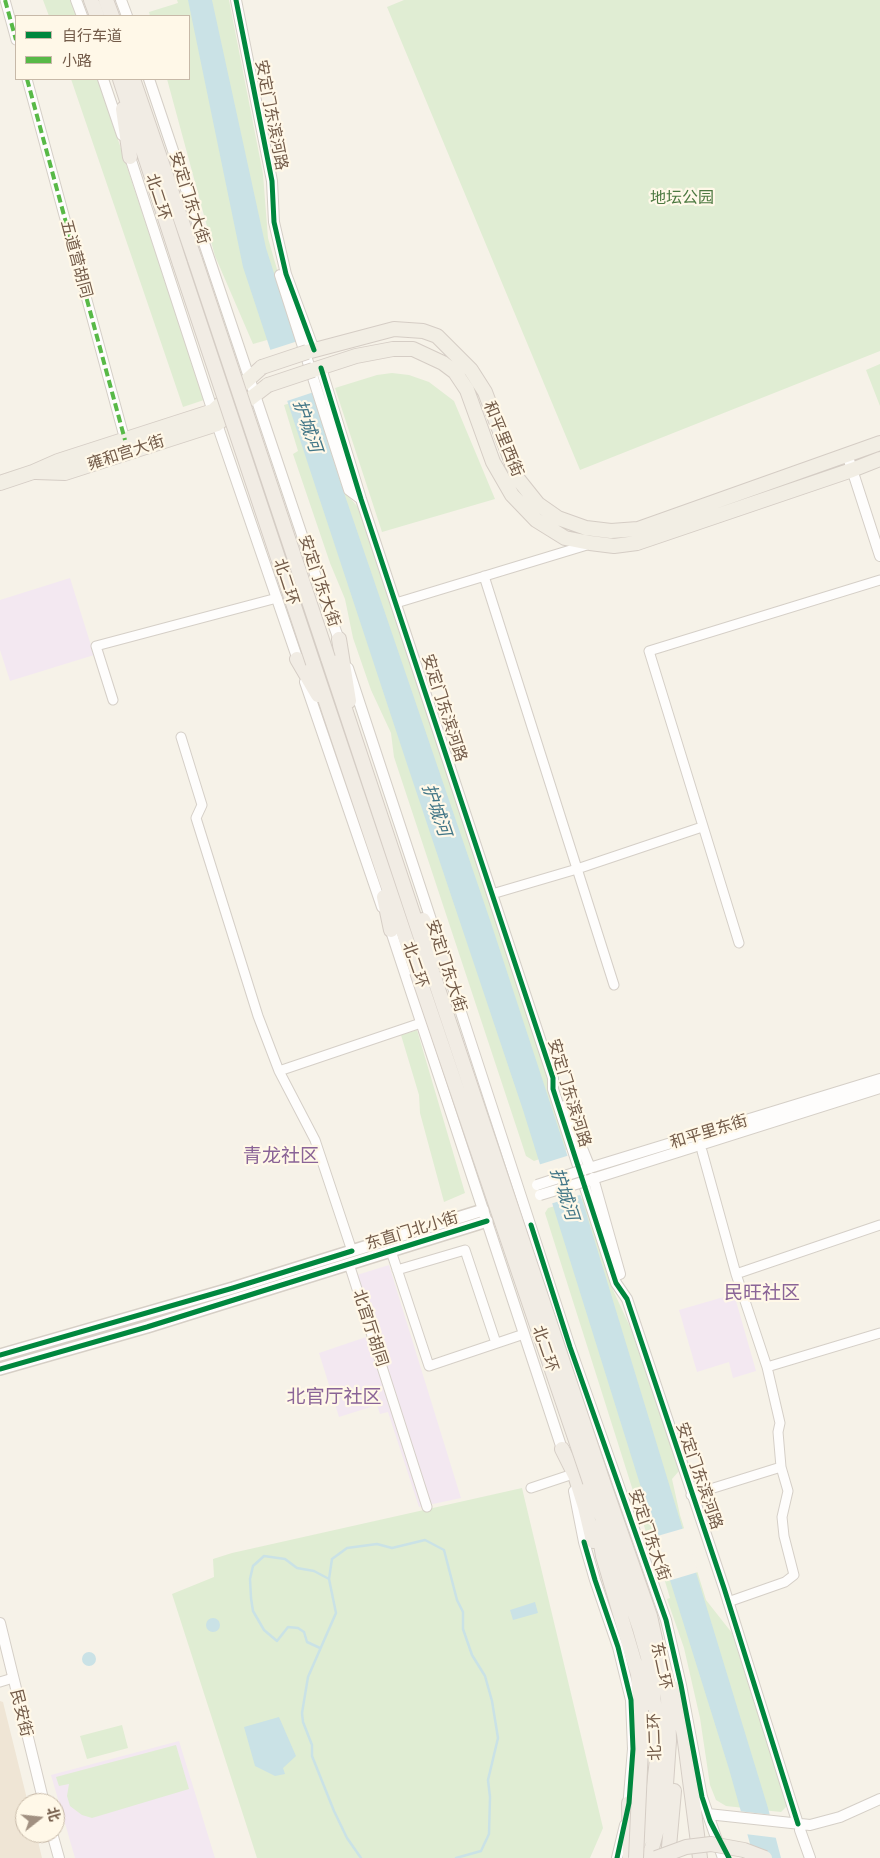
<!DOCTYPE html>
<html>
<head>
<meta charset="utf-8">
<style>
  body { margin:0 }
  #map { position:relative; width:880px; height:1858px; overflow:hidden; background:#f6f2e8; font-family:Cabin,"Noto Sans SC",sans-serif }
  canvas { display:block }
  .legend { position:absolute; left:15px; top:15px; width:175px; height:65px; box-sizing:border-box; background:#fff8e8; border:1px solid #c7b9a8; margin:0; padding:6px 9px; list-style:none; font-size:15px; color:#735b49 }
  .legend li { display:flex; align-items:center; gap:10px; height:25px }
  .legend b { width:25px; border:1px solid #c7b9a8 }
  .north { position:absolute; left:15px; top:1793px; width:50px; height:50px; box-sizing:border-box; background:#fff8e8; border:1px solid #c7b9a8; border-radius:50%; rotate:74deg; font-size:14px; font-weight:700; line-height:20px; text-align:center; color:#735b49 }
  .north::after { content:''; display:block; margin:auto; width:18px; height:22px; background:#a19081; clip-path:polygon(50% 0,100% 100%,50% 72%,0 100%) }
</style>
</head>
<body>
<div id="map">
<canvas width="880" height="1858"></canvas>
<ul class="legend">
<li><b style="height:6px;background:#00873e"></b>自行车道</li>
<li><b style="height:6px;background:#58b947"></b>小路</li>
</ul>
<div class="north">北</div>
</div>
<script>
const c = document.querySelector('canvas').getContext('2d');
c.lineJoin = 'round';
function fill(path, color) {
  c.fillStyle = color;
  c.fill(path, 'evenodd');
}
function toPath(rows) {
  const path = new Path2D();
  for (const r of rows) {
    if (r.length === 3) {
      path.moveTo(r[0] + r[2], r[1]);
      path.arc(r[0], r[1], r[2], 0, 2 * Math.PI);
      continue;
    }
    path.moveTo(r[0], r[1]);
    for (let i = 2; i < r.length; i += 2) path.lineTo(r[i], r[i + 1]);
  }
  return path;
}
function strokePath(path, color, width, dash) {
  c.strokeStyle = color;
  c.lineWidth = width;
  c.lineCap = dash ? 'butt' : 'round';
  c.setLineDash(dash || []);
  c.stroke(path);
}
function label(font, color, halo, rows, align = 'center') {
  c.font = font + ' Cabin,"Noto Sans SC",sans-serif';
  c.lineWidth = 4.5;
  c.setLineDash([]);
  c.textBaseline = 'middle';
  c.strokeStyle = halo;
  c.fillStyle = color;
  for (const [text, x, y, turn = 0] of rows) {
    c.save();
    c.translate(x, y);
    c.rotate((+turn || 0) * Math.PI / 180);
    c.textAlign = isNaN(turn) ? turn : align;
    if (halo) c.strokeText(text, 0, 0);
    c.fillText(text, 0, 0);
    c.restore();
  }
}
const residential = toPath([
  [0,1701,3,1702,28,1803,25,1803,25,1833,36,1833,42,1858,0,1858]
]);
const education = toPath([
  [70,578,94,655,10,681,0,650,0,600],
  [389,1265,461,1498,419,1507,388,1412,380,1414,377,1405,339,1417,319,1353,375,1334,357,1275],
  [734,1294,756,1371,733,1378,729,1362,697,1372,679,1310],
  [179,1741,215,1858,75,1858,51,1775]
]);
const green = toPath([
  [43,0,72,0,77,16,49,16],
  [177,0,229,0,263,174,268,238,295,332,253,344,215,256,167,79,189,79,189,16,150,16,149,12,178,3],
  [404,0,880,0,880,351,580,470,387,7],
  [71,79,98,79,204,400,183,407],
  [880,364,880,406,866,370],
  [392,373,409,375,429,382,454,401,495,499,382,532,335,388,377,375],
  [315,395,347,494,361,511,532,1030,569,1149,534,1161,526,1156,394,757,391,733,371,690,353,638,345,599,330,563,293,454,298,451,284,405],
  [417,1030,465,1193,444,1202,420,1113,419,1095,401,1035],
  [584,1198,613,1290,632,1331,679,1471,672,1479,680,1515,706,1600,732,1633,787,1806,781,1812,726,1806,716,1800,710,1785,700,1718,684,1648,667,1599,670,1598,651,1535,647,1535,545,1213,548,1208],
  [522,1488,603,1828,590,1858,257,1858,172,1594,214,1577,213,1559,232,1553],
  [122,1725,128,1748,87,1759,80,1736],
  [176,1745,189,1789,92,1818,82,1815,70,1806,67,1796,69,1784,59,1786,56,1777]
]);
const water = toPath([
  [188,0,212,0,266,248,340,481,491,923,585,1209,768,1808,781,1858,754,1858,729,1769,523,1110,407,764,243,267],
  [535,1602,538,1613,513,1620,510,1610],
  [213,1625,7],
  [89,1659,7],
  [279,1717,296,1756,283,1768,285,1774,275,1776,255,1766,244,1727]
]);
const pier = toPath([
  [298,341,314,392,284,402,267,351],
  [570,1155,583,1194,550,1204,538,1165],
  [685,1528,698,1572,668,1581,654,1537],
  [738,1811,773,1815,778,1838,745,1834]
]);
const stream = toPath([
  [320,1648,307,1642,304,1632,298,1628,288,1627,277,1641,264,1630,253,1611,251,1598,250,1579,253,1566,264,1556,285,1559,297,1568,314,1571,329,1579],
  [361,1858,347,1838,334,1811,312,1756,312,1745,303,1722,302,1713,308,1677,336,1613,329,1579,332,1559,347,1548,377,1544,392,1548,425,1540,444,1550,457,1600,463,1612,463,1629,472,1655,485,1676,492,1701,498,1738,488,1780,490,1797,489,1834,481,1851,456,1858]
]);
const minor = toPath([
  [5,0,16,40],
  [27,79,125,440],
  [484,576,614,985],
  [396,603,587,545],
  [113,700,96,646,277,598],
  [181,737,202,805,196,818,258,1016,279,1071,315,1140,352,1251],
  [492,894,577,869,702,827],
  [739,943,649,651,880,580],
  [279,1071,421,1023],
  [702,1151,736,1274,767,1367,780,1423,778,1432,781,1467,788,1491,782,1517,784,1536,794,1575,785,1582,728,1602],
  [391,1251,429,1366,524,1334],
  [349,1264,427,1507],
  [397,1270,465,1250,496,1343],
  [736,1274,880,1225],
  [767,1367,880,1333],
  [531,1488,570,1475],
  [691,1495,781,1467],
  [0,1682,13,1678]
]);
const tertiary = toPath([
  [76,0,82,16],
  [121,0,127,16],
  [236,0,272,181,274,222,286,274,314,350],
  [103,79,122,135],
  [149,79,317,580,341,645],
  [128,151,217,424,300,666],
  [280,275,349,490,361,499],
  [321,368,361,499,553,1078,553,1089,616,1283,627,1299,724,1588,798,1824],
  [847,454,880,556],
  [348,668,435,932],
  [305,682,382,907],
  [389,925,564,1455],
  [444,960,570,1347,666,1620,681,1685,702,1797,723,1858],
  [565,1106,590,1168],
  [583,1170,880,1079],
  [593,1178,620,1274],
  [586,1181,880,1088],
  [574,1491,584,1542,595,1580,618,1647,631,1700,633,1749,628,1808],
  [0,1623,44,1803],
  [708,1814,810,1825,840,1817,880,1799],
  [800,1830,810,1858],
  [52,1833,59,1858],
  [617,1858,625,1825]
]);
const secondary = toPath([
  [0,1355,233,1288,483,1210],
  [0,1369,147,1327,487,1221]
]);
const primary = toPath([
  [307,352,394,329,423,331,437,336,471,370,485,392,518,479,538,504,558,518,586,528,611,531,638,529,880,443],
  [313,370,356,356,393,349,413,349,443,363,455,372,467,390,493,462,512,495,536,520,565,538,590,543,614,546,637,543,852,470,880,459],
  [36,472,65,473,217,424,268,385],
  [0,483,33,472,58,461,213,411,262,367]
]);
const trunk = toPath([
  [91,0,97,16],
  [106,0,112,16],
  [120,79,180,264],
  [133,79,195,260],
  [123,109,130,157],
  [339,639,349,701],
  [328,658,431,968],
  [297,659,318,695],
  [313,663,417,972],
  [384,897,391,930],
  [423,920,446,966],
  [562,1449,575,1475,585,1507,593,1541],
  [602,1479,650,1616,668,1698,669,1741,665,1799,652,1848,647,1858],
  [590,1482,640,1629,648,1657,651,1679,657,1727,657,1759,653,1794,644,1829,638,1844],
  [598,1527,603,1556,638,1674,641,1710],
  [673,1688,684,1734,700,1858],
  [629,1803,630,1857],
  [668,1858,674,1791]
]);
const tertiaryBridge = toPath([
  [537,1185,583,1170],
  [540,1195,586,1181]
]);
const primaryBridge = toPath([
  [262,367,307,352],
  [268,385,313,370]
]);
const trunkBridge = toPath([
  [195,260,328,658],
  [180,264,313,663],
  [431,968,602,1479],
  [417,972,590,1482],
  [636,1858,641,1748,641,1710],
  [656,1858,686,1847,711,1844,744,1850,765,1858]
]);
const quiet = toPath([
  [5,0,16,40],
  [27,79,125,440]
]);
const cycleway = toPath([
  [236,0,272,181,274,222,286,274,314,350],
  [321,368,361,499,553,1078,553,1089,616,1283,627,1299,724,1588,798,1824],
  [531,1225,570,1347,666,1620,681,1685,702,1797,710,1821,729,1858],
  [0,1355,233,1288,352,1251],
  [0,1369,147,1327,487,1221],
  [584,1542,595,1580,618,1647,631,1700,633,1749,629,1803,617,1858]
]);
const streetNames = [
  ["安定门东滨河路",271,115,79],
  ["北二环",158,197,72],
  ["安定门东大街",189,198,72],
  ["五道营胡同",76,259,75],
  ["和平里西街",503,439,68],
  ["雍和宫大街",126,453,-18],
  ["安定门东大街",319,581,71],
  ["北二环",286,582,72],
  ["安定门东滨河路",444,708,72],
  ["北二环",415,965,71],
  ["安定门东大街",446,966,72],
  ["安定门东滨河路",569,1093,73],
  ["和平里东街",709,1132,-17],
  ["东直门北小街",412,1231,-17],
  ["北官厅胡同",370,1328,72],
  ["北二环",545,1349,71],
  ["安定门东滨河路",699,1476,71],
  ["安定门东大街",649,1535,71],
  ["东二环",661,1666,78],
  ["民安街",21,1713,76],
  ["北二环",655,1737,-92]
];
const parkNames = [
  ["地坛公园",682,198]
];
const waterNames = [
  ["护城河",307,426,71],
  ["护城河",436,810,71],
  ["护城河",564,1194,72]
];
const quarterNames = [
  ["青龙社区",281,1156],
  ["民旺社区",762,1293],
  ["北官厅社区",334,1397]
];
fill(residential, '#efe5d5');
fill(education, '#f3e8f1');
fill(green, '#e0edd3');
fill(water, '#cae2e6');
fill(pier, '#f6f2e8');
strokePath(stream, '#cae2e6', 2.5);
strokePath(minor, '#d5cfc7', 11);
strokePath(tertiary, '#d5cfc7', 12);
strokePath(secondary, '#d6cfc6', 14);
strokePath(primary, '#d5cdc5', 16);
strokePath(trunk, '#d5cdc5', 16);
strokePath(minor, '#fefdfc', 9);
strokePath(tertiary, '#fefdfc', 10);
strokePath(secondary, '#fefdfc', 11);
strokePath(primary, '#f2eee4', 14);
strokePath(trunk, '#f1ece4', 14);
strokePath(tertiaryBridge, '#d5cfc7', 12, []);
strokePath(primaryBridge, '#d5cdc5', 16, []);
strokePath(trunkBridge, '#d5cdc5', 16, []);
strokePath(tertiaryBridge, '#fefdfc', 10);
strokePath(primaryBridge, '#f2eee4', 14);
strokePath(trunkBridge, '#f1ece4', 14);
strokePath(quiet, '#58b947', 4, [8, 4]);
strokePath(cycleway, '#00873e', 5);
label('16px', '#735b49', '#fff8e8', streetNames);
label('16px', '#4d7941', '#fff8e8', parkNames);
label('italic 18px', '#427687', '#fff8e8', waterNames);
label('19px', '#8a6497', '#fff8e8', quarterNames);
</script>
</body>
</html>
